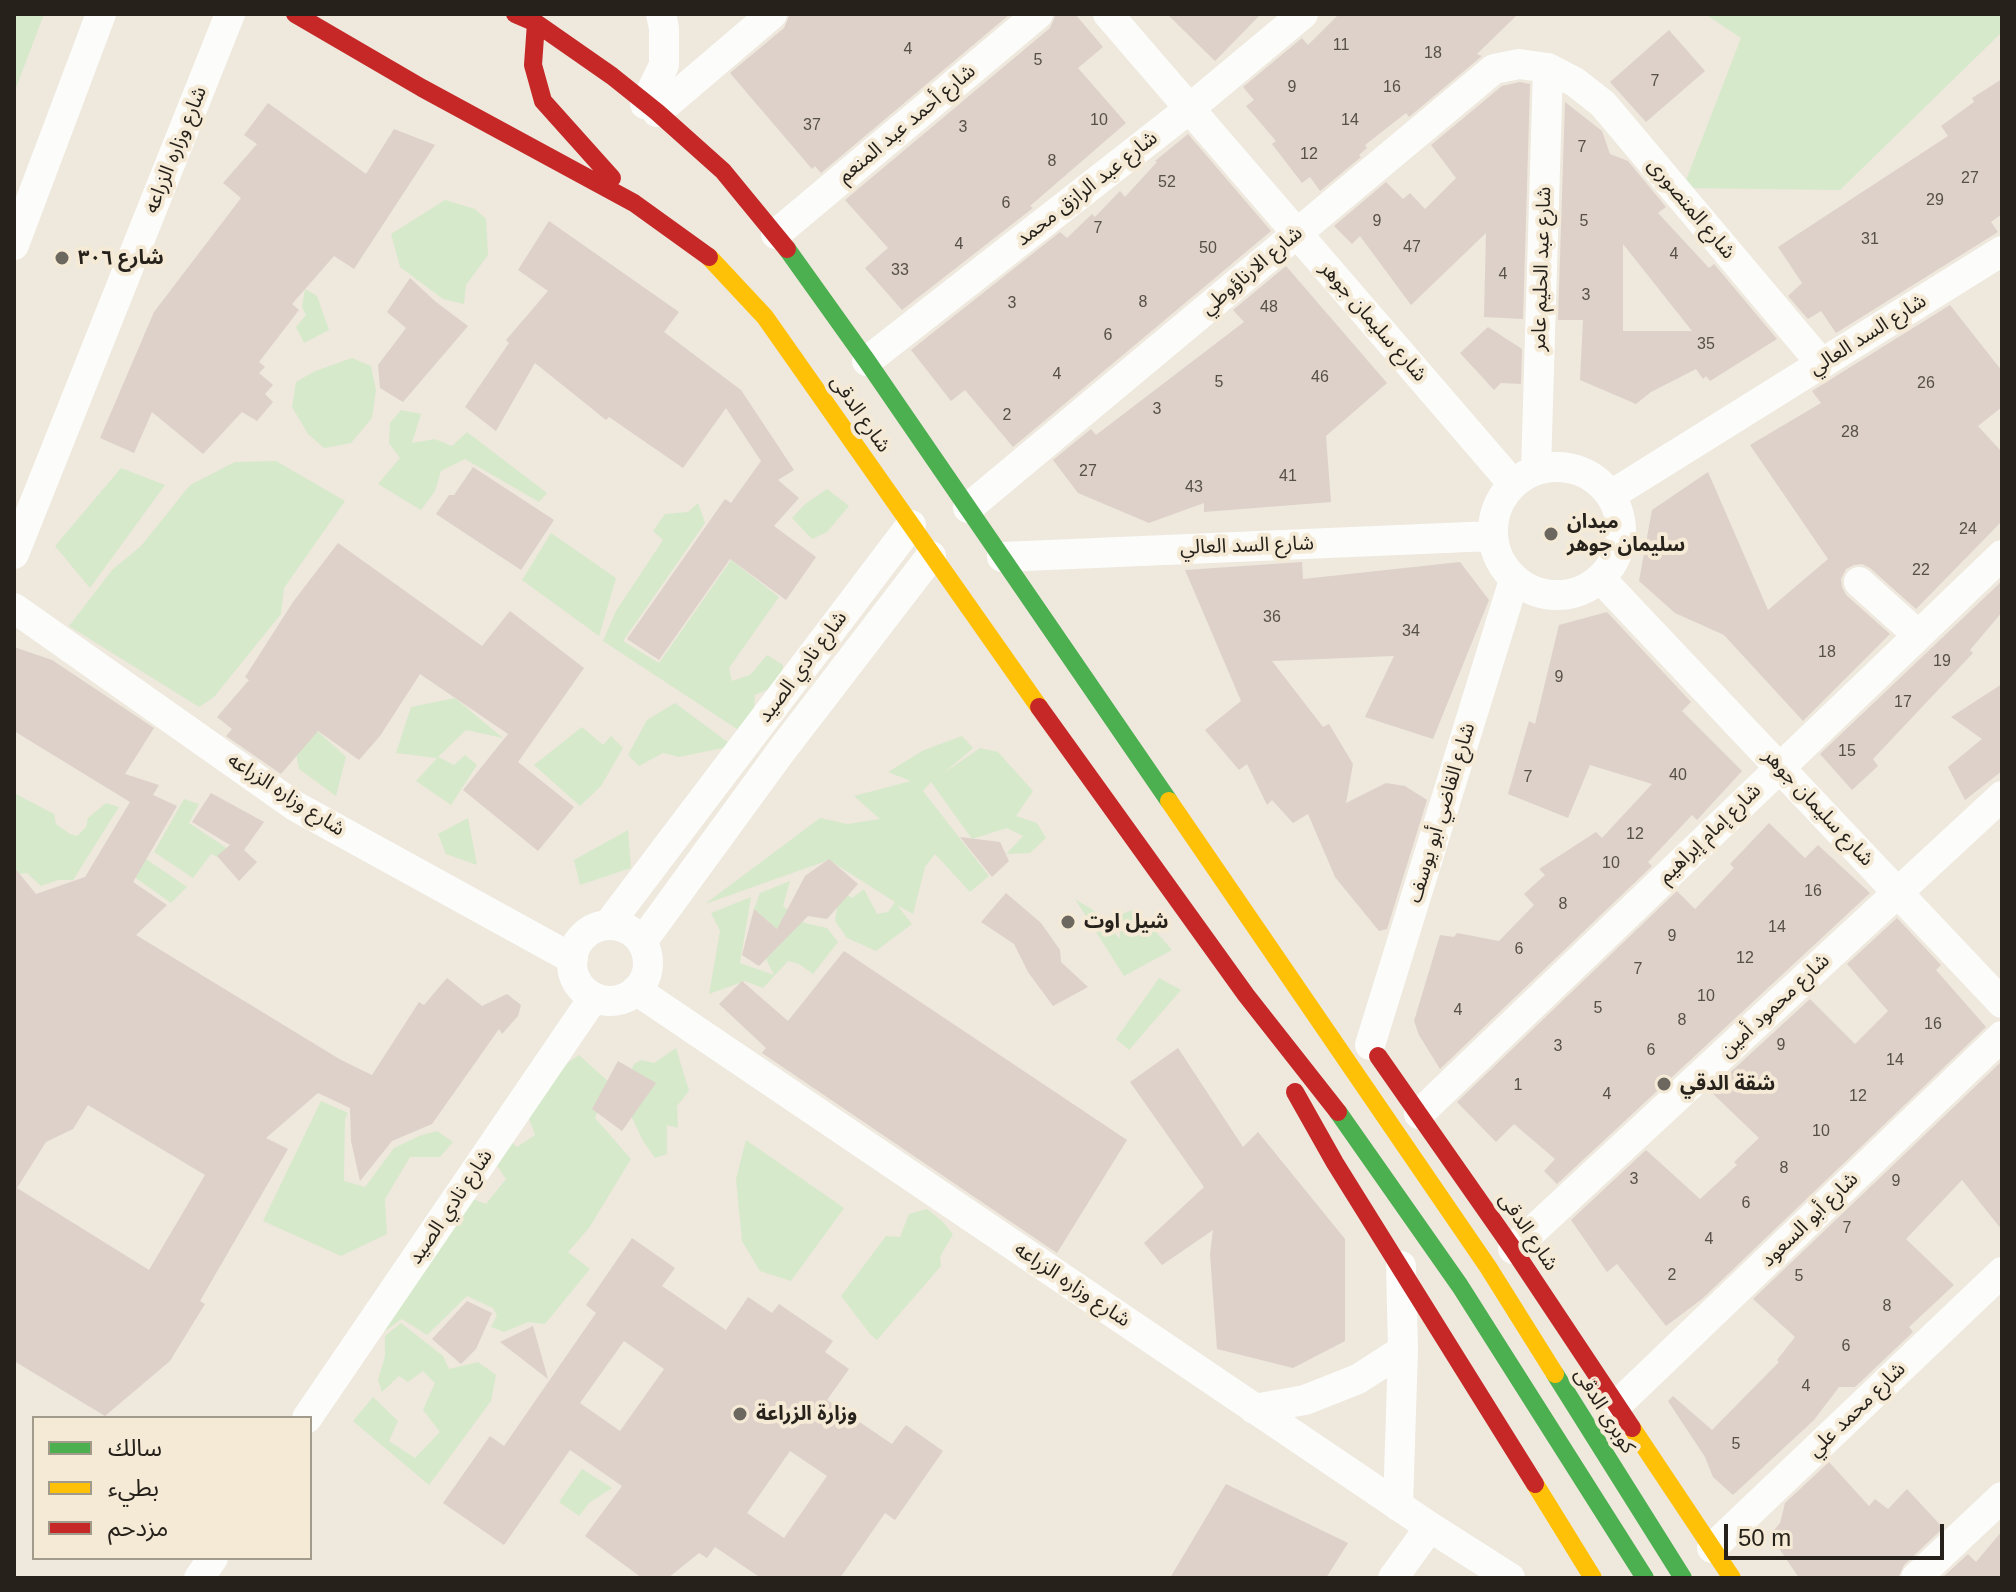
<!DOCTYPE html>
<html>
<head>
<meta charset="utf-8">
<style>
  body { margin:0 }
  #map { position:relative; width:2016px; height:1592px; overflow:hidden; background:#eee8dd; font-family:Helvetica,"Noto Sans Arabic",sans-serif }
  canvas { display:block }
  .frame { position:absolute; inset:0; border:16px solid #26221b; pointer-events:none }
  .legend { position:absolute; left:32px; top:1416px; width:280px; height:144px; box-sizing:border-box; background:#f5ead6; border:2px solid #a29a8b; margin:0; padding:10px 14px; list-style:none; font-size:24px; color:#26221b }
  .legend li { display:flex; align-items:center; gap:16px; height:40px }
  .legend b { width:40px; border:2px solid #a29a8b }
  .scale { position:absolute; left:1724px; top:1524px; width:220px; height:36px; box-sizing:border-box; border:4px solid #26221b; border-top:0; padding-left:10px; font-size:24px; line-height:28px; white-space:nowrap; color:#26221b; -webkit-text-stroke:6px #f5ead6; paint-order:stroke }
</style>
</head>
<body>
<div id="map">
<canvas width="2016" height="1592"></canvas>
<div class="frame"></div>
<ul class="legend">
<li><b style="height:10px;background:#4caf50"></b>سالك</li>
<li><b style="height:10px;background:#ffc107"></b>بطيء</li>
<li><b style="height:10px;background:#c62828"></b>مزدحم</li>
</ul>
<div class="scale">50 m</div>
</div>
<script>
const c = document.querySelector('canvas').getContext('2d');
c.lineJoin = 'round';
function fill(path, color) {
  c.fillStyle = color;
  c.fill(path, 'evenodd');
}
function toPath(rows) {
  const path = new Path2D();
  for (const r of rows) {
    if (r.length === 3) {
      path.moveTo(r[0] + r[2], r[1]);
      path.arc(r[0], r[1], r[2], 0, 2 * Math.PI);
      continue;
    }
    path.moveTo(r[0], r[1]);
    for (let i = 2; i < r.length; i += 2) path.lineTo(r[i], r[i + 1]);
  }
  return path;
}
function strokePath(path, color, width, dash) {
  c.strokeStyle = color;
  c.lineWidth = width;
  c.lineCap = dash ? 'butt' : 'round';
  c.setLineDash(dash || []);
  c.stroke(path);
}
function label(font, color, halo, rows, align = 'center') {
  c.font = font + ' Helvetica,"Noto Sans Arabic",sans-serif';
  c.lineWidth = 8;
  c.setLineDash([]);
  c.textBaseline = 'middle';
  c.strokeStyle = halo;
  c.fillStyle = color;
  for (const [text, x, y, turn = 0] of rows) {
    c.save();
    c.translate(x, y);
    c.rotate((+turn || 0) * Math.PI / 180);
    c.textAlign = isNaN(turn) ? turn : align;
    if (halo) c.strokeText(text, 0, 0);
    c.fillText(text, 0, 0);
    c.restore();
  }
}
const green = toPath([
  [14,14,44,14,14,93],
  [1705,14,2002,14,2002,32,1840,190,1683,188,1741,38],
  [445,200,475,209,486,219,488,255,466,285,464,304,443,299,400,267,391,234],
  [305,289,317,296,329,330,304,343,296,327,306,315,302,307],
  [352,358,371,366,376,390,372,418,351,443,324,448,308,434,292,407,296,382,315,371],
  [401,410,421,414,412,443,435,439,452,446,467,432,547,493,539,502,465,459,441,471,435,491,421,510,378,484,400,458,389,443,390,423],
  [276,461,345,501,284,588,281,614,214,697,199,707,69,626,112,570,141,546,190,485,235,462],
  [121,468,165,485,90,588,55,546],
  [827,489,849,506,827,532,812,539,792,518,805,504],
  [698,503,705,523,623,641,659,663,731,560,779,597,729,668,732,681,750,675,767,655,783,665,782,678,771,688,755,695,753,725,743,733,603,641,616,611,663,540,653,531,665,514,688,512],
  [551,533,616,578,599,636,522,580],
  [455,698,503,738,466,730,438,757,454,765,465,755,477,765,451,805,416,781,437,758,396,753,411,707],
  [675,703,733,746,679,757,663,753,639,766,628,755,647,720],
  [582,727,603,745,611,736,623,748,601,786,580,806,534,765],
  [314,728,346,757,336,796,299,769,292,732],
  [962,736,973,748,944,773,980,748,998,752,1033,791,1016,816,1037,823,1046,838,1030,853,1006,854,1023,836,1007,828,972,839,931,782,923,791,989,876,970,892,935,854,925,867,913,914,897,905,912,924,876,951,847,938,835,921,837,907,809,869,852,898,864,889,877,914,888,912,895,902,829,860,705,904,820,818,847,824,880,819,854,796,911,781,888,772,924,750],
  [14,793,54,814,56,824,70,834,77,836,86,827,88,818,106,803,119,807,73,880,58,880,41,886,27,873,14,875],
  [184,799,199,804,189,823,234,853,225,860,211,854,193,878,154,852],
  [468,818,477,865,446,854,438,834],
  [628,830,631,868,580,885,574,860],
  [146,859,187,887,171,903,133,876],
  [790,881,783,906,805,923,827,928,838,942,813,974,799,964,788,961,763,988,745,981,709,994,720,931,711,913,751,897,740,963,774,975,766,959,786,938,754,909,760,893],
  [1075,899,1093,910,1120,939,1119,915,1136,909,1172,950,1124,976],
  [1159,978,1181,990,1129,1050,1116,1039],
  [676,1048,689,1091,677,1106,678,1128,667,1125,667,1154,655,1158,643,1141,625,1103,628,1078,634,1064,641,1060,654,1063],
  [579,1055,610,1083,595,1118,631,1159,589,1228,568,1252,590,1269,545,1324,528,1322,504,1332,491,1327,497,1315,493,1308,467,1296,427,1335,402,1319,382,1333,470,1198,486,1204,506,1179,494,1161,508,1139,517,1147,535,1135,527,1113,555,1072],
  [321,1101,348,1113,345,1119,344,1181,365,1187,394,1148,419,1136,437,1131,453,1142,440,1157,410,1157,385,1199,387,1234,341,1256,263,1221],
  [746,1140,844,1208,791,1281,760,1271,742,1241,736,1179],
  [927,1209,942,1221,953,1234,940,1257,941,1266,877,1340,870,1334,841,1296,886,1236,900,1237,909,1214],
  [401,1323,443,1356,449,1369,478,1362,496,1375,491,1401,429,1485,353,1421,373,1397,398,1421,389,1441,415,1458,440,1432,423,1410,435,1383,423,1371,408,1382,399,1376,382,1392,378,1380,385,1356,385,1336],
  [582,1469,612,1488,589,1503,579,1516,559,1502]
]);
const building = toPath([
  [790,14,1010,14,821,173,815,166,812,169,730,73,784,28],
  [1056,14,1075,14,1103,47,1078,68,1126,123,1030,206,1033,208,902,310,865,268,888,248,845,200,1050,28],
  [1167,14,1261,14,1215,61],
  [1339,14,1518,14,1477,54,1482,56,1409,117,1406,113,1365,145,1367,148,1359,155,1361,157,1320,191,1310,177,1302,183,1272,144,1276,141,1246,106,1254,100,1243,87,1302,38,1308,45],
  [1669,30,1705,71,1646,122,1610,82],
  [2002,79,2002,214,1991,222,1998,232,1836,333,1821,311,1808,319,1788,296,1802,283,1778,247,1948,136,1941,126,1974,102,1972,98],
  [1520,82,1530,84,1523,319,1484,317,1486,233,1411,305,1360,236,1352,244,1334,226,1386,182,1403,199,1410,193,1425,209,1456,178,1431,145,1502,86],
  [1565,102,1602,131,1610,154,1628,161,1666,207,1658,213,1709,268,1714,264,1777,339,1710,381,1706,376,1703,379,1696,369,1651,392,1636,404,1580,380,1583,320,1558,320],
  [1623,244,1692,331,1623,331],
  [268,103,366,174,394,129,435,145,354,269,334,256,292,304,299,310,259,362,265,367,259,373,273,385,265,394,273,402,257,421,242,412,203,454,152,412,134,453,100,438,154,312,241,198,223,183,257,144,244,135],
  [1188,134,1271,231,1013,447,965,390,951,401,911,350,1060,232,1067,238,1092,214,1095,217,1120,191,1125,197,1157,162,1155,161],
  [549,221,679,312,664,332,741,390,794,470,778,480,799,498,774,526,816,557,786,600,730,559,659,660,627,639,725,499,731,503,761,461,726,408,683,468,609,417,606,420,535,363,496,431,465,407,509,343,506,340,548,291,518,270],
  [1286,266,1387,383,1326,436,1331,502,1204,512,1204,503,1149,523,1078,493,1053,460,1091,429,1096,435,1244,322,1233,310],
  [410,278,436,302,468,326,403,402,380,388,378,365,406,328,387,312],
  [1950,305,2002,371,2002,407,1978,426,2002,452,2002,521,1916,609,1870,568,1862,564,1854,565,1846,569,1841,579,1842,587,1846,595,1890,634,1803,721,1724,635,1675,613,1639,581,1652,510,1708,472,1768,610,1828,559,1750,445,1821,403,1812,391],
  [1488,327,1522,349,1521,384,1501,383,1494,390,1460,353],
  [473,467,554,520,521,570,436,514,449,495,454,495],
  [338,543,482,646,510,611,584,668,518,762,574,807,538,851,463,790,508,734,420,674,380,736,359,760,318,731,281,774,226,736,232,729,217,717,249,680,245,677,293,602],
  [1302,562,1303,579,1460,562,1489,600,1433,739,1365,717,1394,656,1272,661,1323,727,1329,724,1353,764,1346,803,1386,783,1405,786,1427,800,1387,929,1379,931,1335,877,1308,814,1293,823,1272,800,1267,805,1247,764,1239,770,1205,730,1241,701,1185,570],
  [2002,581,2002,612,1970,650,1973,653,1873,759,1878,766,1852,790,1820,754],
  [1607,612,1691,702,1682,711,1742,771,1697,820,1692,815,1648,862,1652,866,1440,1069,1419,1035,1414,1021,1440,935,1454,937,1457,933,1499,941,1534,905,1524,894,1545,875,1539,869,1596,832,1602,838,1652,784,1590,765,1568,818,1508,794,1529,721,1535,724,1559,625],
  [14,647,52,660,154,728,125,774,159,785,153,795,177,806,133,882,167,905,136,935,341,1060,372,1075,419,1002,424,1005,447,978,482,1006,507,994,521,1005,518,1016,502,1034,499,1029,432,1124,392,1141,360,1181,351,1141,350,1108,318,1093,266,1138,288,1149,200,1301,205,1304,170,1361,105,1416,14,1361,14,867,36,894,85,877,130,802,14,731],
  [88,1105,205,1175,149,1270,17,1188,46,1142,73,1129],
  [2002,684,2002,771,1965,800,1948,767,1982,739,1951,717],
  [211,793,264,822,244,850,257,862,239,881,217,856,230,845,192,822],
  [1769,823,1805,858,1818,845,1870,893,1557,1184,1544,1171,1555,1159,1514,1124,1496,1142,1457,1102,1677,891,1695,909,1734,868,1730,864],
  [960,837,1000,842,1009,861,992,877],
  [829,859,858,884,827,919,808,916,759,966,742,955,754,909,777,929,805,876],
  [1006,893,1041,923,1060,950,1061,962,1088,987,1053,1006,1028,972,1014,944,981,922],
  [1897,918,1941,965,1936,970,1986,1027,1702,1299,1666,1326,1617,1264,1607,1272,1571,1220,1646,1150,1700,1199,1737,1165,1734,1162,1759,1138,1710,1091,1810,999,1855,1044,1888,1011,1847,964],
  [844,951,1127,1140,1057,1253,762,1053,766,1048,719,1004,742,981,788,1021],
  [1178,1048,1243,1147,1258,1132,1345,1239,1345,1341,1293,1368,1217,1349,1210,1254,1213,1230,1162,1265,1144,1243,1204,1187,1130,1082],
  [618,1061,656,1083,622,1131,592,1109],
  [2002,1061,2002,1230,1962,1180,1906,1239,1954,1285,1909,1327,1913,1332,1855,1387,1839,1387,1814,1420,1733,1495,1713,1477,1705,1457,1668,1401,1673,1396,1712,1430,1779,1362,1777,1360,1795,1337,1753,1299],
  [632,1238,675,1268,662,1286,726,1330,748,1297,772,1313,779,1304,833,1341,825,1352,849,1369,827,1400,892,1444,906,1425,943,1451,895,1520,885,1513,840,1578,761,1578,715,1547,707,1558,699,1553,668,1578,642,1578,585,1536,622,1486,570,1450,504,1545,443,1503,490,1436,504,1446,596,1313,586,1305],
  [624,1341,664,1369,620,1431,580,1403],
  [790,1451,827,1476,784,1538,747,1513],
  [467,1301,492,1313,476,1349,461,1364,432,1339],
  [533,1326,548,1379,500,1342],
  [1829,1462,1869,1506,1875,1499,1888,1509,1907,1489,1943,1528,1904,1565,1898,1578,1799,1578,1770,1535,1780,1523,1785,1503],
  [1226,1484,1348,1543,1326,1578,1170,1578],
  [2002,1531,2002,1578,1942,1578,1968,1554,1976,1562]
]);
const street = toPath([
  [1108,14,1513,484],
  [645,104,664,65,664,28,661,14],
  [657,112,772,14],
  [776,234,1038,14],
  [14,245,101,14],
  [867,361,1189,109,1303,14],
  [1557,531,64],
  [1536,470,1548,68],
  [1611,495,2002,251],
  [968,508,1494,69,1519,64,1548,68,1575,82,1603,104,1821,363],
  [14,554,230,14],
  [1002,557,1492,536],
  [1601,579,2002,1003],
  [1859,582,1918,635],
  [14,608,295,806,573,959],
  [608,925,911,525],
  [610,963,38],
  [642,942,782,750,931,556],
  [636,990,1430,1527,1510,1578],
  [1370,1045,1514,580],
  [1419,1114,2002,555],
  [1513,1249,2002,796],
  [1618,1404,2002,1036],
  [1254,1409,1305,1400,1358,1379,1403,1350,1401,1266],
  [307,1418,594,997],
  [1398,1506,1403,1350],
  [1712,1548,2002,1272],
  [199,1578,213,1558],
  [1393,1578,1430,1527],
  [1916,1578,2002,1497]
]);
const fast = toPath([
  [787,249,867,361,1169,801],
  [1338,1112,1460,1286,1645,1578],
  [1555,1374,1683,1578]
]);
const slow = toPath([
  [709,257,765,317,1039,707],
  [1169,801,1488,1267,1555,1374],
  [1632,1428,1732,1578],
  [1535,1484,1593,1578]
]);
const jam = toPath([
  [295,14,422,88,634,203,709,257],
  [515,14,536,23,612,76,657,112,723,171,787,249],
  [536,23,533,65,543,101,612,178],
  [1039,707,1246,995,1338,1112],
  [1378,1056,1513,1249,1632,1428],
  [1295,1092,1335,1163,1535,1484]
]);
const markers = [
  [62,258,8,"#6c675f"],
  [1551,534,8,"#6c675f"],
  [1068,922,8,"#6c675f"],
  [1664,1084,8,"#6c675f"],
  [740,1414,8,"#6c675f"]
];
const numberNames = [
  ["11",1341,46],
  ["4",908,50],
  ["18",1433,54],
  ["5",1038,61],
  ["7",1655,82],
  ["9",1292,88],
  ["16",1392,88],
  ["10",1099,121],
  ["14",1350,121],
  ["37",812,126],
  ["3",963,128],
  ["7",1582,148],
  ["12",1309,155],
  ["8",1052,162],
  ["27",1970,179],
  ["52",1167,183],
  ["29",1935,201],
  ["6",1006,204],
  ["9",1377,222],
  ["5",1584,222],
  ["7",1098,229],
  ["31",1870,240],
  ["4",959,245],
  ["47",1412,248],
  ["50",1208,249],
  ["4",1674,255],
  ["33",900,271],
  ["4",1503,275],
  ["3",1586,296],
  ["8",1143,303],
  ["3",1012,304],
  ["48",1269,308],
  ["6",1108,336],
  ["35",1706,345],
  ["4",1057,375],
  ["46",1320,378],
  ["5",1219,383],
  ["26",1926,384],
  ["3",1157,410],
  ["2",1007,416],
  ["28",1850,433],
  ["27",1088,472],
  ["41",1288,477],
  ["43",1194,488],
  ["24",1968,530],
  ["22",1921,571],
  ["36",1272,618],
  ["34",1411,632],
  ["18",1827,653],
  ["19",1942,662],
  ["9",1559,678],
  ["17",1903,703],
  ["15",1847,752],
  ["40",1678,776],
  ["7",1528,778],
  ["12",1635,835],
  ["10",1611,864],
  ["16",1813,892],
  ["8",1563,905],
  ["14",1777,928],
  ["9",1672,937],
  ["6",1519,950],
  ["12",1745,959],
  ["7",1638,970],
  ["10",1706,997],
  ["5",1598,1009],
  ["4",1458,1011],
  ["8",1682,1021],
  ["16",1933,1025],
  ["9",1781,1046],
  ["3",1558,1047],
  ["6",1651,1051],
  ["14",1895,1061],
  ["1",1518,1086],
  ["4",1607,1095],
  ["12",1858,1097],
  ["10",1821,1132],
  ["8",1784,1169],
  ["3",1634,1180],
  ["9",1896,1182],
  ["6",1746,1204],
  ["7",1847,1229],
  ["4",1709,1240],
  ["2",1672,1276],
  ["5",1799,1277],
  ["8",1887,1307],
  ["6",1846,1347],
  ["4",1806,1387],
  ["5",1736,1445]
];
const streetNames = [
  ["شارع أحمد عبد المنعم",907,124,-40],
  ["شارع وزاره الزراعه",176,150,-68],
  ["شارع عبد الرازق محمد",1087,189,-38],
  ["شارع المنصورى",1691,209,50],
  ["شارع عبد الحليم عامر",1542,269,-88],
  ["شارع الارناؤوطي",1252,271,-40],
  ["شارع سليمان جوهر",1373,322,49],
  ["شارع السد العالي",1868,335,-32],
  ["شارع الدقى",860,414,55],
  ["شارع السد العالي",1247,546,-2],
  ["شارع نادي الصيد",803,667,-53],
  ["شارع وزاره الزراعه",286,795,33],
  ["شارع سليمان جوهر",1818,808,47],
  ["شارع القاضي أبو يوسف",1442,813,-73],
  ["شارع إمام إبراهيم",1710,834,-44],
  ["شارع محمود أمين",1775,1006,-43],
  ["شارع نادي الصيد",451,1207,-56],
  ["شارع أبو السعود",1810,1220,-44],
  ["شارع الدقى",1528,1232,56],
  ["شارع وزاره الزراعه",1072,1285,34],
  ["شارع محمد علي",1857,1410,-44],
  ["كوبرى الدقى",1604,1411,58]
];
const poiNames = [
  ["شارع ٣٠٦",78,258],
  ["ميدان",1567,522],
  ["سليمان جوهر",1567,545],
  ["شيل اوت",1084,922],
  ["شقة الدقي",1680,1084],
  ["وزارة الزراعة",756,1414]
];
fill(green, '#d7e9cb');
fill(building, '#ded1ca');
strokePath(street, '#fcfcfa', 30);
strokePath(fast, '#4caf50', 18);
strokePath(slow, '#ffc107', 18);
strokePath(jam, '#c62828', 18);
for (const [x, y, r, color] of markers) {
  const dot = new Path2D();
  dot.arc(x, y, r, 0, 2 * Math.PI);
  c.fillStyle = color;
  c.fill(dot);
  strokePath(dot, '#f5ead6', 3);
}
label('16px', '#565048', null, numberNames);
label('20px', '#26221b', '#f5ead6', streetNames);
label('bold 20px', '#26221b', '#f5ead6', poiNames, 'left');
</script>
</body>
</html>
